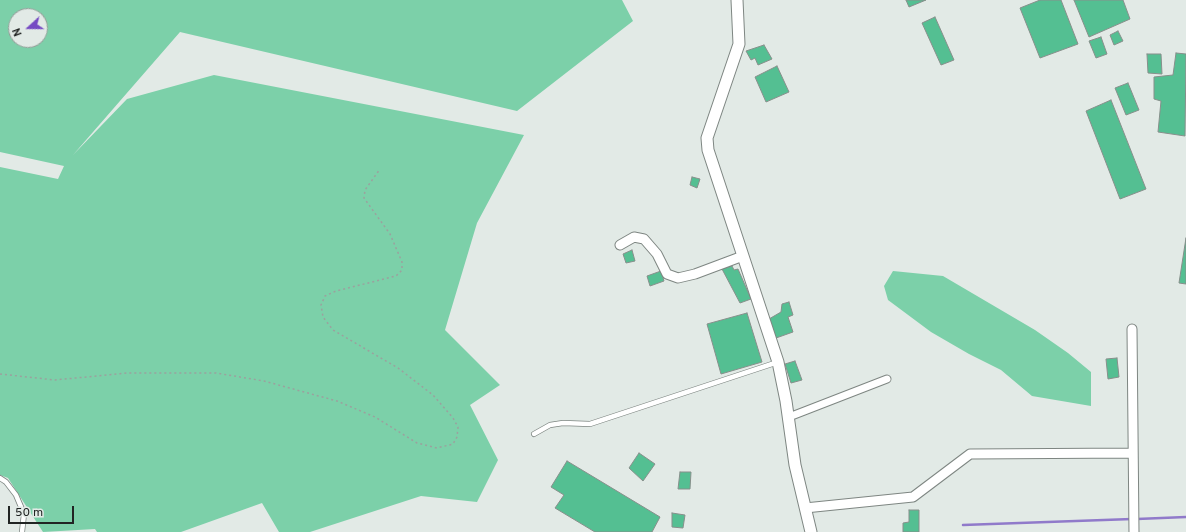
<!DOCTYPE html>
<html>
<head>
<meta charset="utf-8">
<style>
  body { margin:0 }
  #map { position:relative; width:1186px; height:532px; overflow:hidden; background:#e2eae6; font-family:Overpass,sans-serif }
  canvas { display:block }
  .north { position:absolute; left:8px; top:8px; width:40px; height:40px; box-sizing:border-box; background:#e2eae6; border:1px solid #959b98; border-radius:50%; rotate:249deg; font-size:11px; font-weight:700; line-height:16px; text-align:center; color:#212423 }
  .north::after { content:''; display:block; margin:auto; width:14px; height:18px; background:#754ac3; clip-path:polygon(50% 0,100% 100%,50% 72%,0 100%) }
  .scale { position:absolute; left:8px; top:506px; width:66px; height:18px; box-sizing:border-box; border:2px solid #212423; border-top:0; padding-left:5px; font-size:12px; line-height:14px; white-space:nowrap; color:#212423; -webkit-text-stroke:3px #e2eae6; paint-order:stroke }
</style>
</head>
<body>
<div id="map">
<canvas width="1186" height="532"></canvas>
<div class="north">N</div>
<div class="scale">50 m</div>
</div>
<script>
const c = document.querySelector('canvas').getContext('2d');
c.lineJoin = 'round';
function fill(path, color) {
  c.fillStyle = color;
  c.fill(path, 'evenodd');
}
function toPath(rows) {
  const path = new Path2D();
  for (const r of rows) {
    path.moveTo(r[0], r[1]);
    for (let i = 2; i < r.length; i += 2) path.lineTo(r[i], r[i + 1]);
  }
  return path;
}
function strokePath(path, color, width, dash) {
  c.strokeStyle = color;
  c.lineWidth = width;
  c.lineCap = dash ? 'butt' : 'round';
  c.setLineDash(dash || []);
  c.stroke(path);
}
const green = toPath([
  [0,0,622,0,633,21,517,111,180,32,73,155,127,99,214,75,524,135,477,223,445,330,500,385,470,405,498,460,477,502,421,496,310,532,279,532,262,503,181,532,97,532,95,529,43,532,8,478,0,475,0,167,58,179,64,166,0,152],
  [16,16,40,16,40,40,16,40],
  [893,271,943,276,1035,330,1068,353,1091,372,1091,406,1032,396,1001,370,969,354,931,332,888,300,884,286]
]);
const stream = toPath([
  [1137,519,1186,517],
  [963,525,1132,519]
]);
const building = toPath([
  [906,0,926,0,909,7,906,0],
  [1040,0,1061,0,1078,44,1040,58,1020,8,1040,0],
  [1074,0,1123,0,1130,19,1089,37,1074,0],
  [935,17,954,60,941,65,922,23,935,17],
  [1118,31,1123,41,1114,45,1110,35,1118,31],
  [1101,37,1107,54,1096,58,1089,41,1101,37],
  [764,45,772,59,758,65,755,58,751,60,746,51,764,45],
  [1176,53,1186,54,1185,136,1158,132,1161,101,1154,99,1154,77,1173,75,1176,53],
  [1147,54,1161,54,1162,74,1148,73,1147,54],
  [777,66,789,92,766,102,755,77,777,66],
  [1128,83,1139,110,1126,115,1115,88,1128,83],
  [1111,100,1146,189,1120,199,1086,111,1111,100],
  [692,177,700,179,697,188,690,185,692,177],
  [1186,238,1186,284,1179,283,1186,238],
  [632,250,635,261,626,263,623,254,632,250],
  [732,266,734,270,738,269,751,299,740,303,722,269,732,266],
  [661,271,664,281,650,286,647,276,661,271],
  [789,302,793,315,788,317,793,332,776,338,769,319,781,312,782,304,789,302],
  [747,313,762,362,721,374,707,324,747,313],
  [1117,358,1119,377,1108,379,1106,359,1117,358],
  [795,361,802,380,791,383,785,364,795,361],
  [639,453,655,464,643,481,629,468,639,453],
  [567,461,660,517,652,532,595,532,555,508,564,495,551,487,567,461],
  [680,472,691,472,690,489,678,489,680,472],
  [909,510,919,510,919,532,903,532,903,523,909,522,909,510],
  [672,513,685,515,683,528,672,527,672,513]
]);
const path = toPath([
  [0,374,55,380,127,373,216,373,264,381,337,401,375,417,417,443,437,448,453,444,457,437,458,427,453,418,433,395,398,368,333,330,323,317,321,305,325,296,336,291,396,276,402,270,402,262,390,234,364,198,365,190,380,169]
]);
const service = toPath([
  [534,434,550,425,563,423,590,424,778,362],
  [0,478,6,482,16,495,24,514,22,532]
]);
const pedestrian = toPath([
  [789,417,887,379]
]);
const minor = toPath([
  [620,245,634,237,644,239,657,254,667,274,678,278,695,274,743,256],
  [1132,329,1134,532],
  [805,508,913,497,970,454,1133,453]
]);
const tertiary = toPath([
  [737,0,739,44,707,138,708,150,778,362,786,401,795,465,811,532]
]);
fill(green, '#7cd0a9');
strokePath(stream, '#907aca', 2.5);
fill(building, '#54bf92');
strokePath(building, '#878f8b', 1);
strokePath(service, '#7e8682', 6);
strokePath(pedestrian, '#7e8682', 9);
strokePath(minor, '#7e8682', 11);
strokePath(tertiary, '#7e8682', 13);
strokePath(path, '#9ba19e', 1.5, [2, 3]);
strokePath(service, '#fff', 4.5);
strokePath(pedestrian, '#fff', 7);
strokePath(minor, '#fff', 9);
strokePath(tertiary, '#fff', 11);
</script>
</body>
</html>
